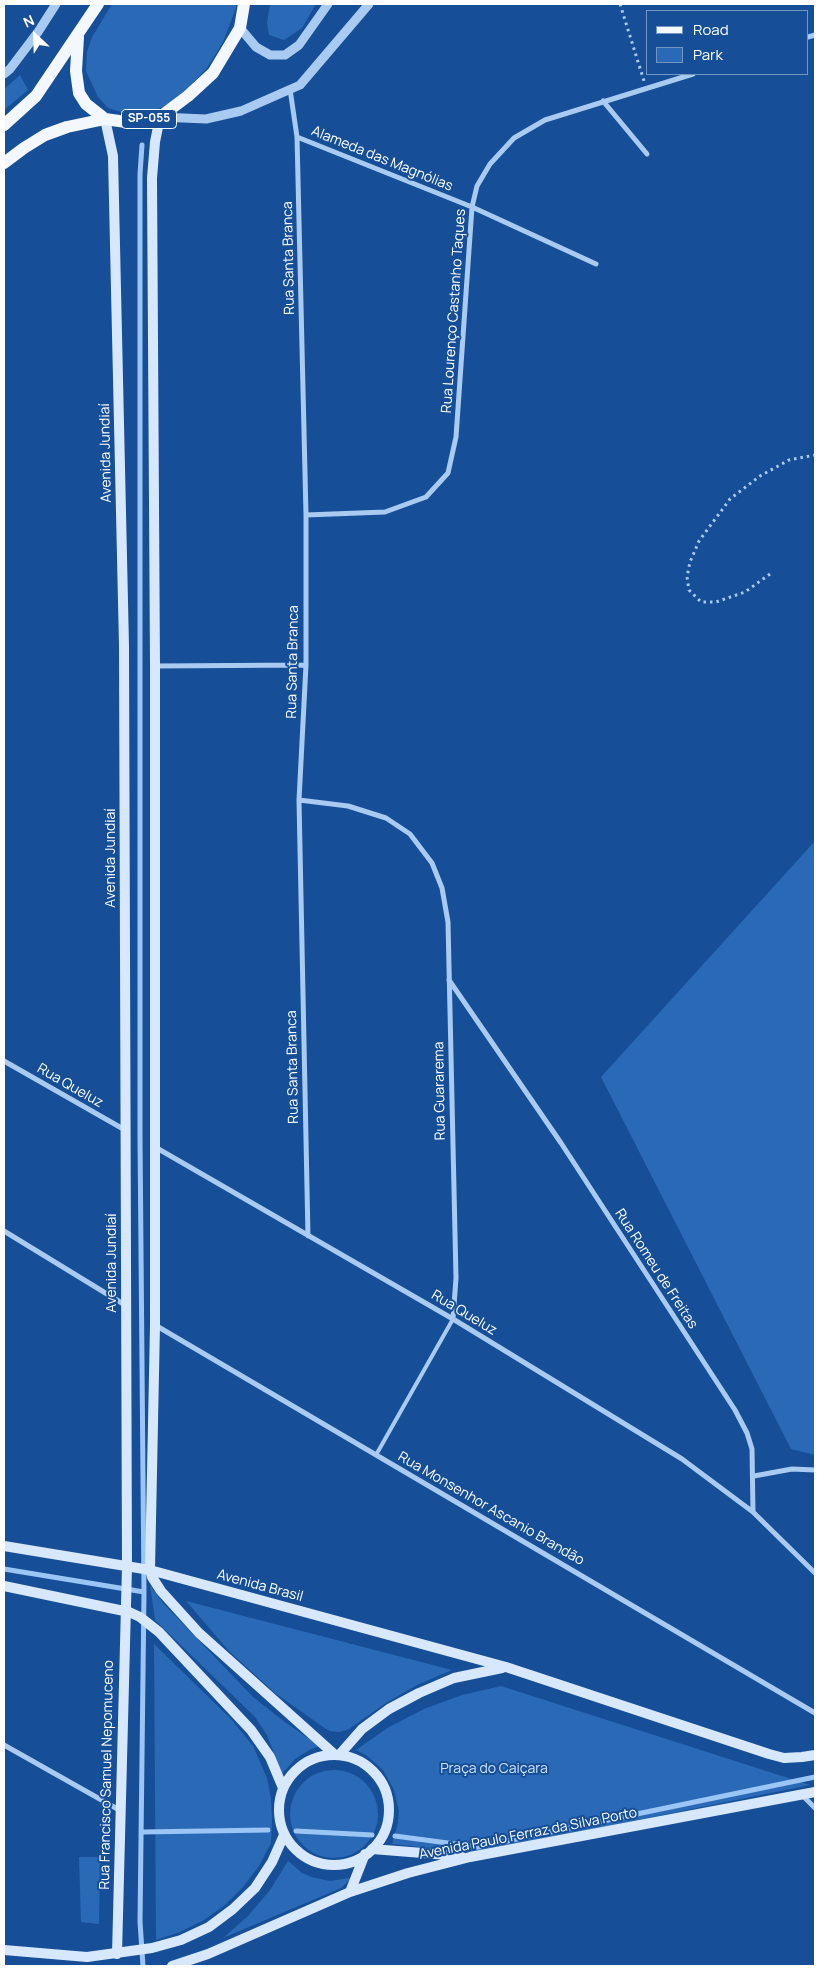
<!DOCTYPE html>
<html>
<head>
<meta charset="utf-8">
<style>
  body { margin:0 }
  #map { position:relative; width:819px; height:1970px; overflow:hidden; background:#164f97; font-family:Manrope,sans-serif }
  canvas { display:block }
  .frame { position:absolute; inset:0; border:5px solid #fff; pointer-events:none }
  .legend { position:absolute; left:646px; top:10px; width:162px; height:65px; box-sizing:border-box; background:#164f97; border:1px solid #7395c1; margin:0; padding:6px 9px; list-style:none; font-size:15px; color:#fff }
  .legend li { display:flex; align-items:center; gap:10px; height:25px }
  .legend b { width:25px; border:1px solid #7395c1 }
  .north { position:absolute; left:10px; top:10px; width:50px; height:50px; -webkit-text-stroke:4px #164f97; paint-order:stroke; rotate:336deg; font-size:14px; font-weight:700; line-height:20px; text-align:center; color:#fff }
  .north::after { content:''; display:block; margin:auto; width:18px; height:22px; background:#fff; clip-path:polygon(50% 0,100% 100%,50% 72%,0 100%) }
</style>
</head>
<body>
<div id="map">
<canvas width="819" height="1970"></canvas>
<div class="frame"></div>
<ul class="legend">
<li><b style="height:6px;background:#f3f8ff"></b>Road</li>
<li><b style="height:14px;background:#2a69b6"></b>Park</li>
</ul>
<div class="north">N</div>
</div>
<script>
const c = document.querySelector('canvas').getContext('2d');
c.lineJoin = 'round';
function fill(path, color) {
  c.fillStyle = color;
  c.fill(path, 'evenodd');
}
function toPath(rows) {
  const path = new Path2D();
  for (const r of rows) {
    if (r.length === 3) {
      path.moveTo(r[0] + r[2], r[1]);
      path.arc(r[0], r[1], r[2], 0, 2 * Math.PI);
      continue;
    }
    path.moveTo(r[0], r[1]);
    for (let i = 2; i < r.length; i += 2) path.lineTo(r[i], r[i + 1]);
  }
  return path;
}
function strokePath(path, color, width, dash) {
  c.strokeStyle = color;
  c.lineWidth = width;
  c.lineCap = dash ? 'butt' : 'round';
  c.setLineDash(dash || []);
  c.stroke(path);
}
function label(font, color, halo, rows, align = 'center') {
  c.font = font + ' Manrope,sans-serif';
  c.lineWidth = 4;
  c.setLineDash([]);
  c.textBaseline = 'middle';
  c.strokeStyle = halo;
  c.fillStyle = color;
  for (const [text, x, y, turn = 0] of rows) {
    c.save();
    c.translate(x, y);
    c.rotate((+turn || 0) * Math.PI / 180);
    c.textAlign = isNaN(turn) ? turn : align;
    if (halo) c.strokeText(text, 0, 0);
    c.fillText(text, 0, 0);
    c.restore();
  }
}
const green = toPath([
  [112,4,236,4,236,8,223,42,207,68,186,90,164,107,145,113,130,115,108,108,98,97,86,71,87,52,92,37],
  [270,4,316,4,302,28,284,40,269,35,267,23],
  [20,75,28,90,4,110,4,89],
  [815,841,815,1455,791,1449,601,1077],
  [150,1585,163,1603,253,1697,286,1723,320,1746,311,1749,295,1759,282,1774,267,1735,255,1717,155,1620],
  [186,1601,452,1670,417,1685,386,1703,349,1729,340,1732,330,1731,326,1729,275,1693,229,1651],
  [154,1644,231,1719,253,1746,267,1778,271,1799,272,1821,271,1843,259,1866,243,1887,225,1905,204,1920,180,1932,156,1940],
  [501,1686,810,1785,476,1853,392,1844,398,1823,399,1811,394,1790,383,1770,366,1755,356,1750,389,1727,424,1709,462,1695],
  [334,1814,44],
  [79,1857,100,1857,99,1924,81,1922],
  [288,1861,302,1873,311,1877,330,1881,349,1878,350,1880,341,1888,223,1938,248,1916,270,1890]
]);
const stream = toPath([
  [142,145,140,174,140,1136,144,1592,140,1922,143,1966],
  [4,1569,144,1592],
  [296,1831,372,1835],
  [142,1832,268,1830],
  [395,1836,478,1847,815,1777]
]);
const path = toPath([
  [620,4,644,81],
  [770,574,745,592,716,602,701,602,689,590,687,577,690,562,699,541,730,499,760,476,789,460,815,455]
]);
const service = toPath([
  [376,1455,453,1319]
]);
const minor = toPath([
  [808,37,815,35],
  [290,89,297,137,306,515,306,665,299,800,308,1236],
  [603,101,647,154],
  [297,137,472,207,596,264],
  [306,515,385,512,426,497,448,473,456,437,472,207,477,186,490,164,514,138,545,120,693,74],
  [155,666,306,665],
  [299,800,348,806,386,818,410,834,432,863,442,888,448,922,456,1278,453,1319],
  [449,980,561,1143,735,1410,747,1433,752,1449,753,1512,815,1573],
  [4,1061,125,1130],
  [155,1147,453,1319,682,1459,753,1512],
  [4,1231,125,1305],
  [155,1325,815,1713],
  [754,1476,792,1469,815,1470],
  [4,1745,121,1811],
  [802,1795,815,1808]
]);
const tertiary = toPath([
  [240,28,256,47,270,55,285,55,299,45,328,4],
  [4,74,10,69,38,32,56,4],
  [160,117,206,119,241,111,300,85,369,4]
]);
const secondary = toPath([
  [160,117,155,142,152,178,155,666,155,1325,150,1570,152,1577,161,1591,199,1633,334,1754],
  [105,119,113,156,124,646,127,1567,117,1954],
  [4,1546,150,1570,506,1667,769,1754,784,1758,802,1757,815,1755],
  [4,1586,129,1612,140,1617,159,1632,251,1730,270,1757,283,1788],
  [340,1754,362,1729,389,1709,419,1693,454,1678,502,1668],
  [334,1810,55],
  [372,1849,461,1856],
  [350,1892,365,1854],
  [4,1950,87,1957,152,1948,181,1940,209,1927,233,1909,255,1888,272,1862,284,1835],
  [172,1966,208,1954,350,1892,408,1873,470,1857,815,1792]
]);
const primary = toPath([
  [78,37,76,71,79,93,86,104,105,119],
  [4,125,36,96,98,4],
  [4,163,24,148,45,135,67,127,105,119,133,123,160,117,188,96,213,73,240,28,244,4]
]);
const shields = [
  [149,119,55]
];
const shieldNames = [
  ["SP-055",149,119]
];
const streetNames = [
  ["Alameda das Magnólias",382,159,22],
  ["Rua Santa Branca",289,258,-91],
  ["Rua Lourenço Castanho Taques",454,311,-86],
  ["Avenida Jundiaí",106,453,-91],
  ["Rua Santa Branca",293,662,-89],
  ["Avenida Jundiaí",111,858,-90],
  ["Rua Santa Branca",293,1067,-91],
  ["Rua Queluz",70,1086,30],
  ["Rua Guararema",440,1091,-91],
  ["Avenida Jundiaí",112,1263,-90],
  ["Rua Romeu de Freitas",656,1269,57],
  ["Rua Queluz",464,1313,31],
  ["Rua Monsenhor Ascanio Brandão",491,1509,30],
  ["Avenida Brasil",260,1586,15],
  ["Rua Francisco Samuel Nepomuceno",107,1775,-89],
  ["Avenida Paulo Ferraz da Silva Porto",528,1834,-11]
];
const parkNames = [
  ["Praça do Caiçara",494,1769]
];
fill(green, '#2a69b6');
strokePath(stream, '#9bc5f4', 5);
strokePath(path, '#a9caf1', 3, [2.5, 4]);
strokePath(service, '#a9caf1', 4);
strokePath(minor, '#a9caf1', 5);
strokePath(tertiary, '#a9caf1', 9);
strokePath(secondary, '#d7e7fc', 10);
strokePath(primary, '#f3f8ff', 12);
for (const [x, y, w] of shields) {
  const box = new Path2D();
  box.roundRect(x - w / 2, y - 9.5, w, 19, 4);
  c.fillStyle = '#164f97';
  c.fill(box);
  strokePath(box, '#fff', 1);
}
label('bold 12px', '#fff', null, shieldNames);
label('14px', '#fff', '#164f97', streetNames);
label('14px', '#d0e4fc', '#164f97', parkNames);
</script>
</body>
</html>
